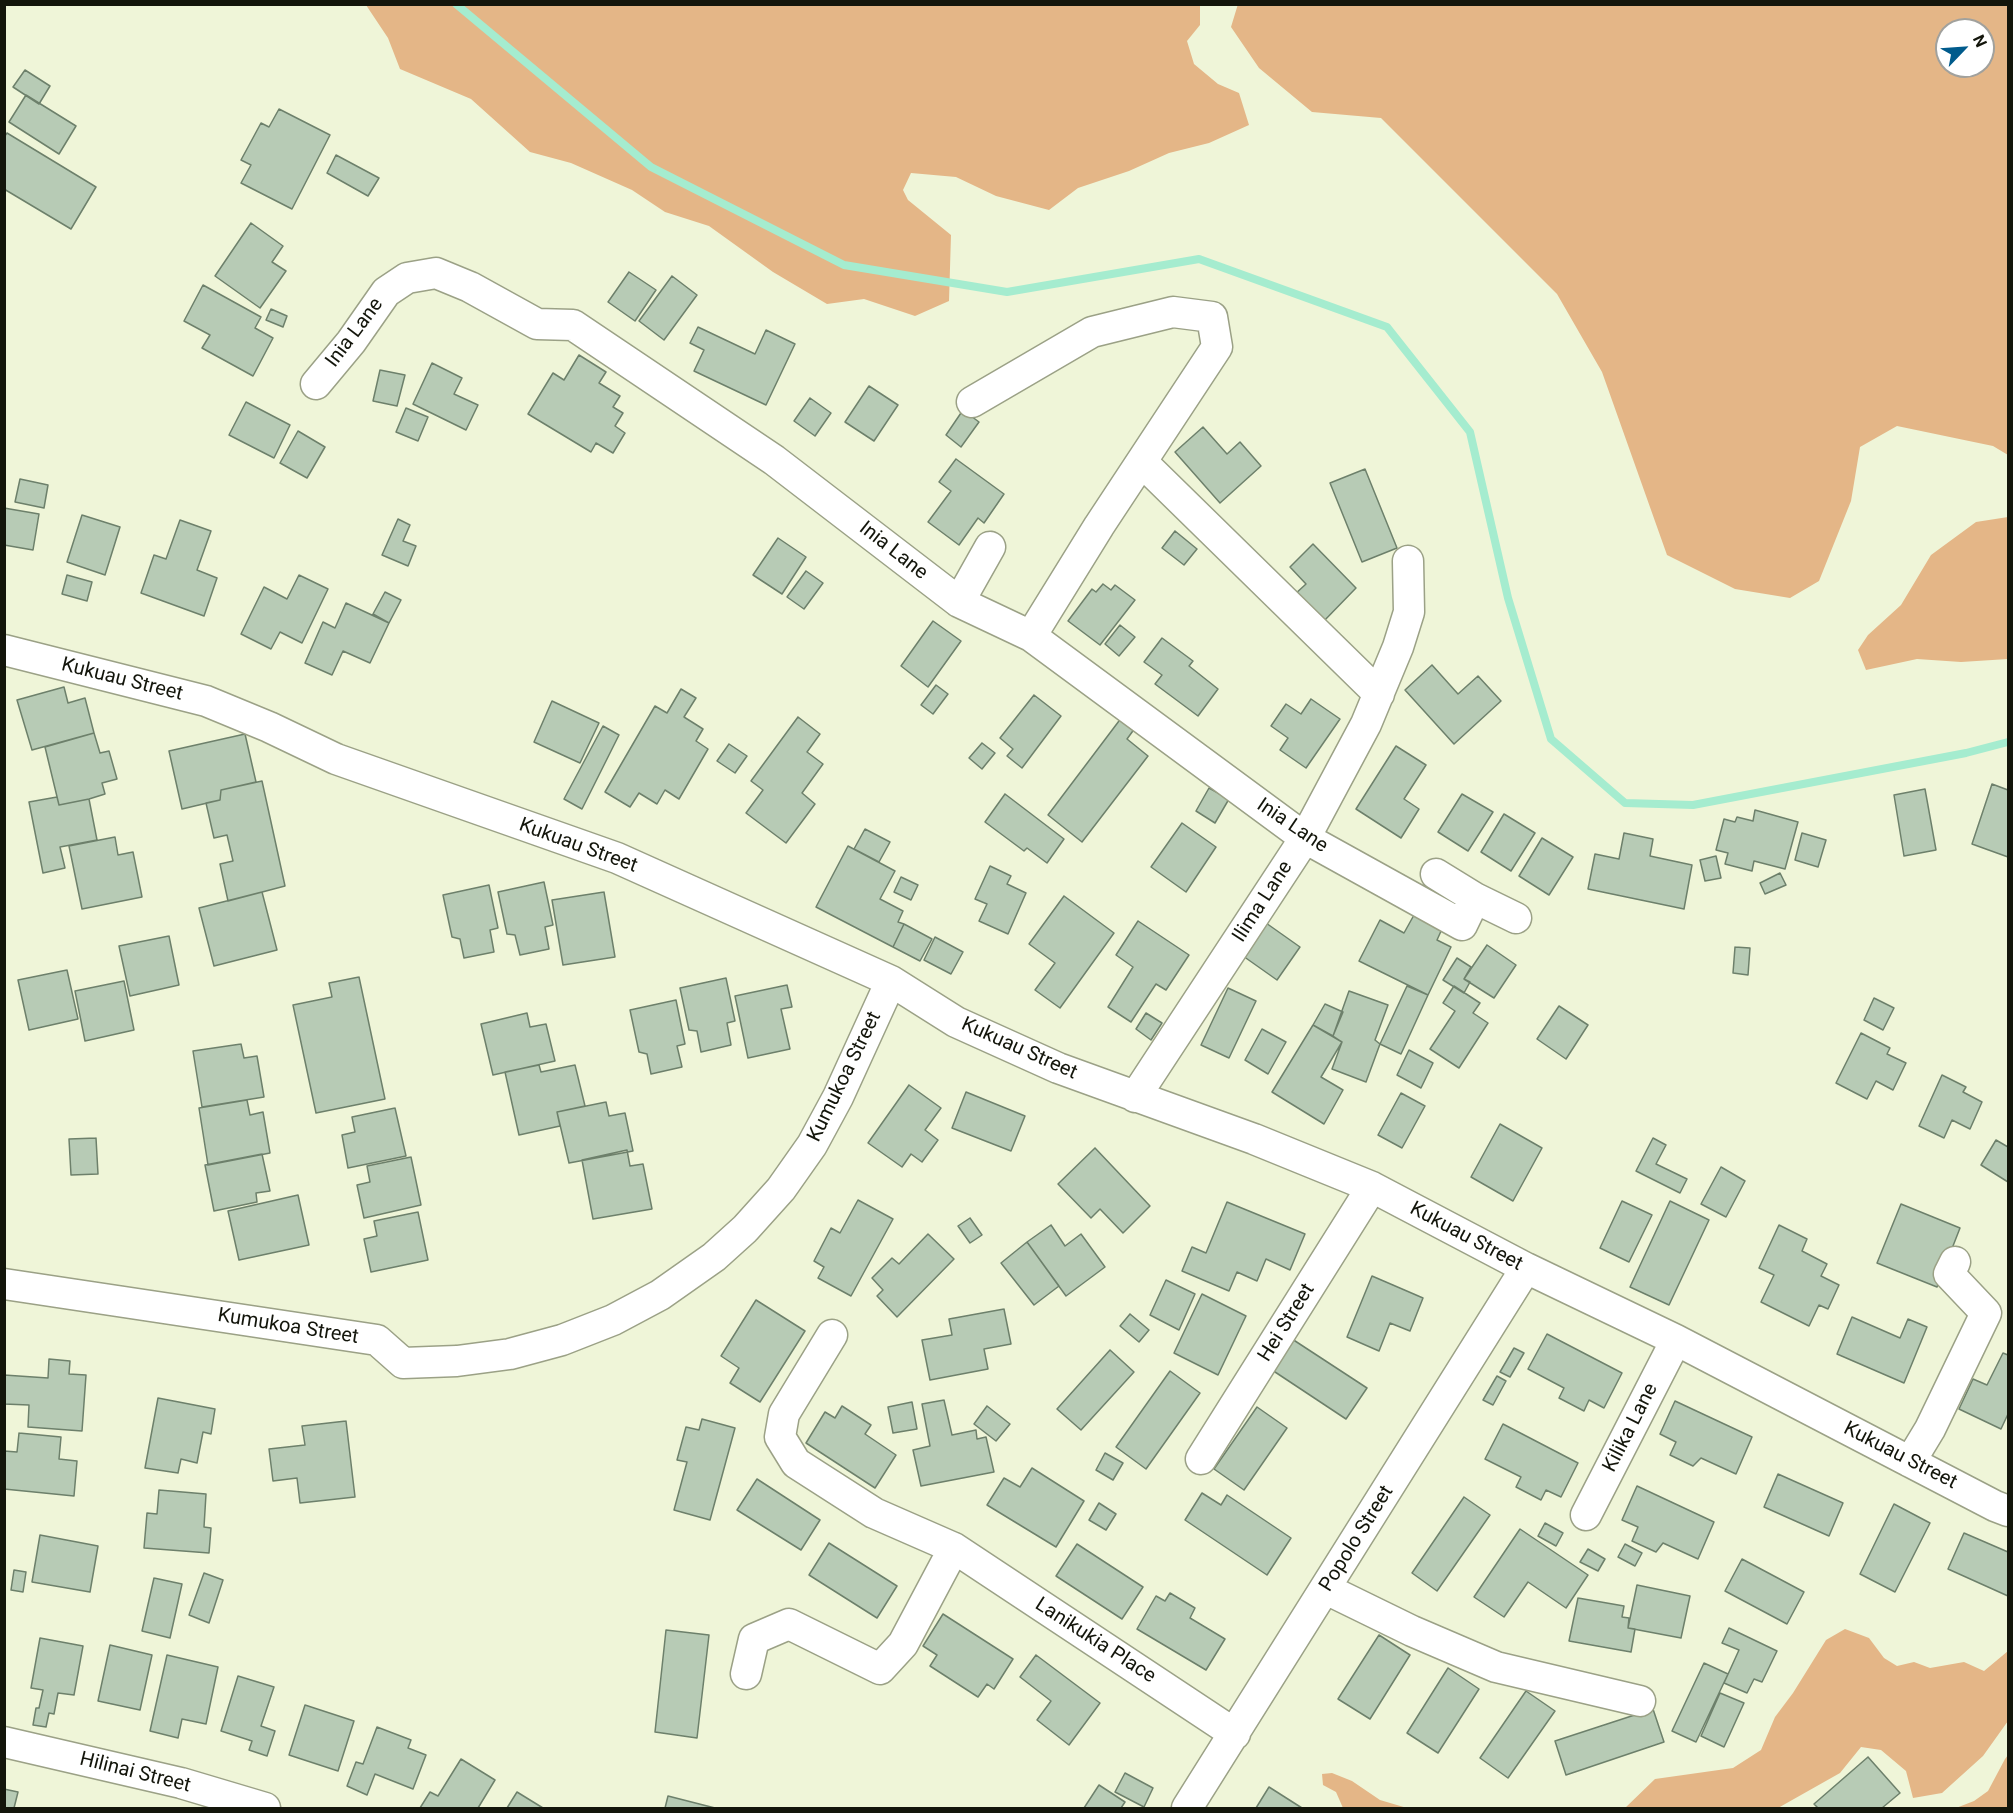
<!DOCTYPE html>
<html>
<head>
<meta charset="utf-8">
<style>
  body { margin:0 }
  #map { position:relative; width:2013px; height:1813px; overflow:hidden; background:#eff5d8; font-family:Roboto,sans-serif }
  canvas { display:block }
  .frame { position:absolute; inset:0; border:6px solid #13150b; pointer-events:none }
  .north { position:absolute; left:1935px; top:18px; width:60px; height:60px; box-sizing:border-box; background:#fff; border:2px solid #a1a19d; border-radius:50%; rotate:65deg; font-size:16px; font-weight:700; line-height:24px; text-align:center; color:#13150b }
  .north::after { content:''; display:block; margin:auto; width:21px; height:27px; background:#005b8c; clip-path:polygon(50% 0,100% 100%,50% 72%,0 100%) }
</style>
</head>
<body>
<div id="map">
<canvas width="2013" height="1813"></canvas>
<div class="frame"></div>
<div class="north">N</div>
</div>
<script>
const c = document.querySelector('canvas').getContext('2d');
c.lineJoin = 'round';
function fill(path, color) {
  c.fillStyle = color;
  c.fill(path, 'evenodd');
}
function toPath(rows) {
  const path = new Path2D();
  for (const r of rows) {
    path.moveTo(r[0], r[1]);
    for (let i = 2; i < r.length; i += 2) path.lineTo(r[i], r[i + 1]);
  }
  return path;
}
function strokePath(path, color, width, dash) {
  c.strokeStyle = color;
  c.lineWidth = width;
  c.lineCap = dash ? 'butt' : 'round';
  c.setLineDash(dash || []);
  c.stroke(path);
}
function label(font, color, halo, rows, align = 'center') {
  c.font = font + ' Roboto,sans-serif';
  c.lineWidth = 4.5;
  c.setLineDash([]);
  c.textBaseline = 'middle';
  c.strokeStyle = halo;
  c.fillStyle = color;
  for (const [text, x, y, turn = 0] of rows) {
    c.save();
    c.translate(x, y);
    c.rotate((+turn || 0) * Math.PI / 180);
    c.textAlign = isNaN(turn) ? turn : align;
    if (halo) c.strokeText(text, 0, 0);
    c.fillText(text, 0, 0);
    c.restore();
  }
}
const forest = toPath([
  [1238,4,2008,5,2008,455,1993,446,1897,426,1860,447,1851,501,1819,581,1790,598,1735,589,1667,555,1602,372,1557,294,1381,118,1312,112,1259,68,1231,27],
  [1947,30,1983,30,1983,66,1947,66],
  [366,5,1200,5,1200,25,1187,41,1194,64,1218,84,1239,93,1249,125,1209,143,1169,153,1129,171,1078,188,1049,210,996,196,956,177,911,173,903,190,908,200,951,235,949,301,915,316,864,299,827,304,773,272,709,226,665,212,632,190,571,163,530,152,471,99,400,69,388,38],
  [2008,517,2008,659,1961,662,1917,659,1866,670,1858,650,1868,635,1901,605,1931,555,1976,522],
  [1845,1629,1869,1638,1884,1658,1897,1666,1914,1662,1930,1668,1964,1662,1984,1671,2008,1651,2008,1721,1983,1756,1942,1793,1913,1798,1906,1771,1881,1750,1861,1747,1840,1773,1778,1808,1625,1808,1655,1779,1733,1768,1761,1750,1775,1717,1793,1693,1826,1640],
  [2008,1755,2008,1808,1956,1808,1974,1801,1988,1791,2005,1759],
  [1332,1773,1352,1781,1380,1800,1407,1808,1343,1808,1336,1792,1323,1785,1322,1774]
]);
const stream = toPath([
  [456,4,651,167,844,265,1007,292,1199,259,1387,327,1470,432,1508,598,1551,739,1625,803,1693,805,1966,753,2008,742]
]);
const building = toPath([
  [25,70,50,86,39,104,13,87,25,70],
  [26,95,76,126,59,154,9,122,26,95],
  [279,109,330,135,292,209,241,183,251,165,241,160,261,123,269,127,279,109],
  [7,133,96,187,71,229,4,189,4,137,7,133],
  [336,155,379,178,368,196,327,173,336,155],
  [251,223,283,246,272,262,286,271,260,308,215,276,251,223],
  [629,272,656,290,635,321,608,302,629,272],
  [672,276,697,295,664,340,639,321,672,276],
  [203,285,261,317,255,328,273,338,253,376,202,348,210,335,184,321,203,285],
  [271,309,287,316,283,327,266,320,271,309],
  [698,327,755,354,766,330,795,344,766,405,694,371,704,350,690,343,698,327],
  [579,355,606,372,599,383,620,396,613,407,623,413,615,426,625,433,613,453,596,443,591,452,528,414,553,373,564,380,579,355],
  [432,363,462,378,454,394,478,405,466,430,413,404,432,363],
  [380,370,405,375,397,406,373,401,380,370],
  [869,386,898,405,874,441,845,422,869,386],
  [810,398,831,413,815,436,794,421,810,398],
  [246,402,290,425,274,458,229,435,246,402],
  [406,408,428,417,418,441,396,432,406,408],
  [963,410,979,422,961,447,946,435,963,410],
  [1203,427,1227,454,1240,442,1261,466,1220,503,1175,452,1203,427],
  [298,431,325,447,307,478,280,463,298,431],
  [956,459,1004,494,984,523,978,518,959,545,928,522,951,491,939,482,956,459],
  [1365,469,1397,548,1362,562,1330,483,1365,469],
  [20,479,48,485,44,508,15,502,20,479],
  [4,508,39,514,33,550,4,545,4,508],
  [82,515,120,527,105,575,67,562,82,515],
  [398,519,410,525,403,541,416,546,408,566,382,555,398,519],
  [180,520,211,531,197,570,217,578,204,616,141,593,154,555,166,559,180,520],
  [1175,531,1197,549,1184,565,1162,548,1175,531],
  [778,538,806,557,782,594,753,575,778,538],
  [1313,544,1356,588,1322,623,1294,595,1306,584,1290,567,1313,544],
  [806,571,823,583,804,609,787,597,806,571],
  [67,575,92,582,87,601,62,594,67,575],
  [299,575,328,589,302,643,280,632,271,649,241,634,264,587,287,599,299,575],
  [1103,584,1111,590,1115,585,1135,600,1100,645,1068,621,1092,589,1096,592,1103,584],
  [385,592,401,600,389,623,373,614,385,592],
  [346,603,389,623,370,663,343,651,332,675,305,663,323,622,335,628,346,603],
  [933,621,961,641,928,687,901,666,933,621],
  [1120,625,1135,637,1119,656,1105,644,1120,625],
  [1162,638,1193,661,1189,666,1218,689,1198,716,1155,684,1162,675,1144,662,1162,638],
  [1432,665,1458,694,1478,676,1501,701,1454,744,1405,690,1432,665],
  [936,685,948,694,933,714,921,705,936,685],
  [64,687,68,703,85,698,94,733,32,750,17,700,64,687],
  [681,689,696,698,684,717,703,729,696,741,708,749,679,799,665,790,657,804,639,793,630,807,605,792,655,706,667,713,681,689],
  [1034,695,1061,716,1022,768,1007,756,1013,749,1000,738,1034,695],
  [1311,699,1340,719,1306,768,1280,750,1288,738,1271,726,1286,704,1301,714,1311,699],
  [552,701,599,723,580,763,534,742,552,701],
  [1125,713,1138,724,1127,739,1148,756,1082,842,1048,815,1125,713],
  [798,717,820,734,807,752,823,764,802,793,815,804,786,843,746,813,763,790,751,781,798,717],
  [603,726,619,735,582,809,564,799,603,726],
  [94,733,100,753,109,751,117,779,102,783,105,794,89,799,59,805,45,747,94,733],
  [245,734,256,782,221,790,220,800,182,809,169,751,245,734],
  [982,743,995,753,982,769,969,758,982,743],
  [729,744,747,756,735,773,717,761,729,744],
  [1396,746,1426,765,1404,799,1419,809,1401,838,1356,809,1396,746],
  [262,781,285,886,228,901,220,864,233,861,227,835,214,838,206,803,220,800,221,790,262,781],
  [1992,784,2008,790,2008,857,1972,844,1992,784],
  [1209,788,1229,799,1215,823,1196,811,1209,788],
  [1925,789,1936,850,1904,856,1894,795,1925,789],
  [1005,794,1064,839,1047,863,1027,848,1024,851,985,822,1005,794],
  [1462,794,1493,812,1468,851,1438,832,1462,794],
  [57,797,59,805,89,799,97,840,60,847,65,868,43,873,29,802,57,797],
  [1755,810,1798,822,1785,869,1754,861,1752,871,1725,864,1728,853,1716,850,1724,819,1735,822,1737,817,1753,821,1755,810],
  [1504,814,1535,833,1511,871,1481,852,1504,814],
  [1182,823,1216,847,1186,892,1151,867,1182,823],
  [865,829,890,842,879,862,854,849,865,829],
  [1624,833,1653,839,1650,856,1692,865,1684,909,1588,889,1595,854,1619,859,1624,833],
  [1802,833,1826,840,1818,867,1795,860,1802,833],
  [115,837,118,855,133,852,142,897,82,909,69,846,115,837],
  [1542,838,1573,857,1549,895,1519,876,1542,838],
  [848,846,895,871,880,899,903,911,898,922,904,924,893,947,816,907,848,846],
  [1716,856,1721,878,1705,881,1700,860,1716,856],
  [990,866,1011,876,1007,884,1026,893,1008,934,979,921,987,904,975,899,990,866],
  [1780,873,1786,885,1765,894,1760,883,1780,873],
  [901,877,918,885,911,900,894,892,901,877],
  [544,882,553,925,545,927,549,949,520,955,515,935,507,934,498,892,544,882],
  [489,885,498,928,490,930,494,952,464,958,460,939,452,937,443,895,489,885],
  [262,892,277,950,214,966,199,908,262,892],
  [604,892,615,957,563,965,552,900,604,892],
  [1064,896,1114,933,1060,1008,1035,990,1055,963,1029,944,1064,896],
  [1414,915,1442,929,1437,940,1451,947,1428,995,1359,961,1380,920,1404,933,1414,915],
  [1138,921,1189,955,1166,990,1156,984,1131,1022,1108,1007,1133,967,1116,955,1138,921],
  [1266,923,1300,947,1277,980,1243,956,1266,923],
  [904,924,932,939,920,961,893,947,904,924],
  [169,936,179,985,130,996,119,946,169,936],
  [935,937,963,952,951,974,924,960,935,937],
  [1487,945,1516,965,1494,998,1464,979,1487,945],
  [1735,947,1750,948,1748,975,1733,973,1735,947],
  [1457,958,1471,967,1464,979,1470,982,1464,993,1443,980,1457,958],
  [67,970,78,1019,29,1030,18,980,67,970],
  [359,977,385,1099,316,1113,293,1005,332,997,329,983,359,977],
  [726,978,735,1021,727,1023,731,1045,701,1052,697,1031,689,1030,680,988,726,978],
  [124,981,134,1030,85,1041,75,991,124,981],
  [787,985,792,1007,781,1009,790,1049,748,1058,735,996,787,985],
  [1407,986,1428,995,1401,1054,1380,1044,1407,986],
  [1454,986,1480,1003,1473,1013,1488,1023,1459,1068,1430,1049,1455,1011,1443,1003,1454,986],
  [1228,988,1256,1001,1229,1058,1201,1045,1228,988],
  [1349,991,1388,1005,1375,1040,1380,1044,1366,1082,1332,1069,1342,1042,1333,1036,1349,991],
  [1874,998,1894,1008,1883,1030,1864,1020,1874,998],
  [676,1000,685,1044,677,1046,682,1067,651,1074,647,1054,639,1052,630,1010,676,1000],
  [1325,1004,1343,1012,1333,1036,1313,1025,1325,1004],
  [1559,1006,1588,1025,1566,1059,1537,1039,1559,1006],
  [527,1013,530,1027,546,1024,555,1061,493,1075,481,1024,527,1013],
  [1146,1013,1162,1023,1151,1040,1136,1029,1146,1013],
  [1313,1025,1342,1042,1321,1077,1343,1090,1324,1124,1272,1092,1313,1025],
  [1262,1029,1286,1042,1268,1074,1245,1060,1262,1029],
  [1861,1033,1890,1048,1887,1054,1906,1063,1893,1090,1876,1081,1867,1099,1836,1083,1861,1033],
  [241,1044,244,1058,257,1056,264,1097,202,1107,193,1051,241,1044],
  [1409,1050,1433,1063,1421,1088,1397,1075,1409,1050],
  [539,1065,541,1072,575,1065,585,1106,557,1112,560,1126,519,1135,505,1072,539,1065],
  [1942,1075,1966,1087,1963,1092,1982,1102,1970,1129,1952,1120,1944,1138,1919,1126,1942,1075],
  [909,1085,941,1108,925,1130,938,1140,922,1162,911,1154,902,1167,868,1143,909,1085],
  [966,1092,1025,1116,1011,1151,952,1128,966,1092],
  [1401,1093,1425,1106,1402,1148,1378,1135,1401,1093],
  [247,1100,250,1115,263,1112,270,1153,208,1165,199,1108,247,1100],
  [606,1102,609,1116,625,1113,633,1151,569,1163,557,1112,606,1102],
  [395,1108,406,1156,348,1168,342,1135,355,1132,352,1117,395,1108],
  [1500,1124,1542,1148,1513,1201,1471,1177,1500,1124],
  [96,1138,98,1174,71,1175,69,1139,96,1138],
  [1653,1138,1666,1145,1656,1164,1687,1179,1680,1193,1636,1171,1653,1138],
  [1996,1140,2008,1147,2008,1182,1981,1165,1996,1140],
  [1095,1148,1150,1206,1123,1233,1100,1209,1091,1218,1058,1184,1095,1148],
  [627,1150,630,1166,643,1164,652,1209,593,1219,582,1160,627,1150],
  [262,1154,270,1191,256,1193,257,1202,214,1211,205,1165,262,1154],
  [411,1157,421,1205,364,1218,357,1185,370,1182,367,1166,411,1157],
  [1721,1167,1745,1181,1726,1217,1701,1204,1721,1167],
  [298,1195,309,1245,239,1260,228,1211,298,1195],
  [858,1200,893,1219,851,1296,818,1278,824,1267,814,1261,831,1228,840,1233,858,1200],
  [1622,1201,1652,1215,1629,1262,1600,1248,1622,1201],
  [1670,1201,1709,1220,1669,1305,1630,1287,1670,1201],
  [1227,1202,1305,1234,1290,1270,1266,1259,1257,1281,1237,1272,1229,1291,1182,1271,1192,1247,1206,1253,1227,1202],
  [1901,1204,1960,1228,1937,1287,1877,1263,1901,1204],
  [418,1212,428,1260,371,1272,364,1239,377,1236,374,1221,418,1212],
  [970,1218,982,1235,970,1243,958,1226,970,1218],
  [1051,1225,1065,1246,1081,1234,1105,1267,1066,1296,1027,1242,1051,1225],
  [1779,1225,1807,1239,1802,1251,1827,1264,1821,1276,1839,1285,1828,1309,1819,1305,1809,1326,1761,1302,1774,1275,1759,1268,1779,1225],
  [928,1234,954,1259,897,1317,877,1296,883,1290,872,1278,892,1258,899,1264,928,1234],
  [1027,1242,1059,1286,1034,1305,1001,1263,1027,1242],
  [1372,1276,1423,1298,1410,1331,1390,1323,1379,1351,1347,1337,1372,1276],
  [1166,1280,1195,1294,1179,1330,1150,1315,1166,1280],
  [1202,1294,1246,1316,1218,1375,1174,1353,1202,1294],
  [756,1300,805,1331,760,1402,730,1383,739,1368,721,1356,756,1300],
  [1004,1309,1011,1344,984,1349,988,1369,930,1380,922,1340,952,1335,949,1319,1004,1309],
  [1130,1314,1149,1330,1139,1342,1120,1326,1130,1314],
  [1852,1317,1900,1338,1908,1319,1927,1327,1904,1383,1837,1354,1852,1317],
  [1547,1334,1622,1373,1604,1408,1589,1400,1584,1411,1559,1398,1564,1388,1528,1369,1547,1334],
  [1289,1337,1367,1388,1346,1419,1269,1368,1289,1337],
  [1514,1348,1524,1353,1510,1377,1500,1372,1514,1348],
  [1110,1350,1134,1372,1081,1430,1057,1409,1110,1350],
  [2003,1353,2008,1355,2008,1414,2001,1429,1959,1409,1973,1379,1987,1385,2003,1353],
  [49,1359,70,1361,69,1374,86,1375,82,1431,28,1427,29,1405,4,1404,4,1375,48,1378,49,1359],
  [1170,1371,1200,1393,1146,1469,1116,1447,1170,1371],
  [1497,1376,1506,1381,1493,1405,1483,1400,1497,1376],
  [158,1398,215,1409,211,1434,203,1432,197,1463,181,1459,178,1473,145,1468,158,1398],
  [944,1400,952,1435,976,1430,977,1439,986,1437,994,1472,921,1486,913,1450,930,1446,922,1404,944,1400],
  [1675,1401,1752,1437,1736,1474,1701,1458,1693,1466,1670,1455,1676,1442,1660,1434,1675,1401],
  [912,1402,917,1429,893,1433,888,1407,912,1402],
  [842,1406,871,1425,865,1434,896,1455,875,1488,806,1443,825,1412,835,1418,842,1406],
  [987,1406,1010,1424,996,1441,974,1424,987,1406],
  [1257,1407,1287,1428,1244,1490,1214,1469,1257,1407],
  [702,1419,735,1428,710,1520,674,1510,687,1462,677,1460,686,1427,699,1430,702,1419],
  [346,1421,355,1497,300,1503,297,1478,273,1481,269,1449,305,1445,302,1426,346,1421],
  [1503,1424,1578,1463,1561,1497,1546,1490,1541,1500,1516,1487,1521,1477,1485,1459,1503,1424],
  [19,1433,61,1437,59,1459,77,1461,74,1496,4,1489,4,1451,17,1452,19,1433],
  [1105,1453,1123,1463,1113,1480,1096,1470,1105,1453],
  [1032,1468,1084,1501,1056,1547,987,1505,1004,1478,1020,1487,1032,1468],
  [1778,1474,1843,1503,1829,1536,1764,1507,1778,1474],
  [757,1479,820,1520,801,1550,737,1510,757,1479],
  [1637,1486,1714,1522,1698,1559,1663,1543,1656,1552,1632,1541,1638,1527,1622,1520,1637,1486],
  [159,1490,206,1494,204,1527,211,1528,209,1553,144,1548,147,1513,157,1514,159,1490],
  [1202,1493,1221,1505,1227,1495,1291,1538,1267,1575,1185,1520,1202,1493],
  [1464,1497,1490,1515,1437,1591,1412,1573,1464,1497],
  [1099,1503,1116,1514,1106,1530,1089,1520,1099,1503],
  [1894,1504,1930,1523,1895,1592,1860,1574,1894,1504],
  [1545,1523,1563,1533,1556,1546,1538,1536,1545,1523],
  [1520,1529,1588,1575,1566,1608,1528,1582,1504,1617,1474,1597,1520,1529],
  [1964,1533,2008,1552,2008,1596,1948,1569,1964,1533],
  [40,1535,98,1546,90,1592,32,1582,40,1535],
  [829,1543,897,1586,877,1618,809,1575,829,1543],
  [1077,1544,1143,1587,1122,1619,1056,1576,1077,1544],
  [1625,1544,1642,1553,1635,1566,1618,1557,1625,1544],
  [1588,1549,1605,1559,1598,1571,1580,1562,1588,1549],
  [1742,1559,1804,1592,1787,1624,1725,1591,1742,1559],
  [14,1570,26,1572,23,1592,11,1590,14,1570],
  [204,1573,223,1580,209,1623,189,1615,204,1573],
  [154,1578,182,1584,170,1638,142,1631,154,1578],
  [1637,1585,1690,1596,1681,1638,1628,1628,1637,1585],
  [1170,1593,1195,1608,1190,1618,1225,1639,1206,1670,1137,1629,1156,1596,1165,1601,1170,1593],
  [1578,1598,1624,1606,1622,1617,1629,1618,1628,1628,1635,1629,1631,1652,1569,1641,1578,1598],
  [943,1614,1013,1659,994,1689,987,1684,978,1697,930,1666,937,1655,923,1646,943,1614],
  [1729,1628,1777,1651,1762,1682,1754,1679,1747,1693,1724,1683,1739,1650,1722,1643,1729,1628],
  [666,1630,709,1635,697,1738,655,1732,666,1630],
  [1379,1635,1410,1655,1370,1719,1338,1699,1379,1635],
  [40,1638,83,1646,74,1695,58,1693,54,1714,49,1713,46,1727,33,1725,36,1708,39,1708,43,1690,31,1688,40,1638],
  [110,1645,152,1655,140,1710,98,1701,110,1645],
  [167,1655,218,1667,206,1724,182,1719,178,1738,150,1731,167,1655],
  [1036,1655,1100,1703,1069,1745,1037,1720,1051,1701,1020,1677,1036,1655],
  [1704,1663,1728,1674,1696,1742,1672,1731,1704,1663],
  [1448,1668,1479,1689,1438,1753,1407,1733,1448,1668],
  [238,1676,274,1687,261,1726,275,1731,267,1756,249,1750,252,1741,221,1731,238,1676],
  [1526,1691,1555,1711,1508,1778,1480,1758,1526,1691],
  [1720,1693,1744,1703,1724,1747,1701,1736,1720,1693],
  [305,1705,354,1721,338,1771,289,1755,305,1705],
  [1653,1709,1664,1742,1566,1775,1555,1741,1653,1709],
  [377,1727,411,1740,408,1748,426,1755,413,1789,375,1774,367,1795,347,1786,356,1762,363,1764,377,1727],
  [1868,1757,1900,1793,1882,1808,1818,1808,1814,1804,1868,1757],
  [461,1759,495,1780,478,1808,420,1808,430,1792,438,1796,461,1759],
  [1125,1773,1153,1788,1144,1807,1115,1792,1125,1773],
  [1099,1785,1125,1802,1121,1808,1084,1808,1099,1785],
  [1269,1787,1302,1808,1256,1808,1269,1787],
  [4,1789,18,1792,14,1808,4,1808,4,1789],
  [517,1792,543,1808,507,1808,517,1792],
  [668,1796,715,1808,665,1808,668,1796]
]);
const minor = toPath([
  [316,384,351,342,386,292,407,278,436,273,470,287,537,324,573,325,774,460,959,602,1031,636,1305,838,1462,925,1475,898],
  [972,402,1092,332,1173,312,1212,317,1217,347,1099,526,1031,636],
  [1142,462,1379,694],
  [959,602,990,547],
  [4,650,206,701,269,727,336,759,617,858,891,981,956,1022,1058,1068,1254,1139,1372,1187,1526,1268,1676,1340,1995,1506,2008,1511],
  [1436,874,1475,898,1516,918],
  [1135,1097,1305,838,1366,724,1398,647,1409,612,1408,561],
  [4,1284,377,1340,403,1363,457,1361,510,1354,562,1340,613,1320,660,1295,714,1257,745,1229,781,1189,812,1145,838,1097,891,981],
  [832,1335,784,1414,780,1437,796,1463,874,1513,954,1548,1235,1734],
  [1201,1459,1372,1187],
  [1910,1462,1930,1429,1986,1313,1949,1274,1955,1262],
  [1586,1515,1676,1340],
  [1326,1589,1412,1631,1496,1667,1640,1701],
  [746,1674,754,1639,789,1624,880,1669,903,1644,954,1548],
  [4,1742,181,1783,265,1808],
  [1187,1808,1526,1268]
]);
const streetNames = [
  ["Inia Lane",355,333,-53],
  ["Inia Lane",893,551,38],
  ["Kukuau Street",122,680,14],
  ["Inia Lane",1292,826,34],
  ["Kukuau Street",578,846,20],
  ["Ilima Lane",1263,902,-57],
  ["Kukuau Street",1019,1049,24],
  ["Kumukoa Street",845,1077,-64],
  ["Kukuau Street",1466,1237,28],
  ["Hei Street",1287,1323,-58],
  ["Kumukoa Street",288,1327,9],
  ["Kilika Lane",1631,1428,-63],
  ["Kukuau Street",1900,1456,27],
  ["Popolo Street",1357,1539,-58],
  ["Lanikukia Place",1095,1641,33],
  ["Hilinai Street",135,1773,14]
];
fill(forest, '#e4b687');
strokePath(stream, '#a5eccf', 8);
fill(building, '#b7cbb5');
strokePath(building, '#6d806b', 1.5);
strokePath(minor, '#9ba186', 33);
strokePath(minor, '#fff', 30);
label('20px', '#13150b', '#fff', streetNames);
</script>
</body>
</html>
